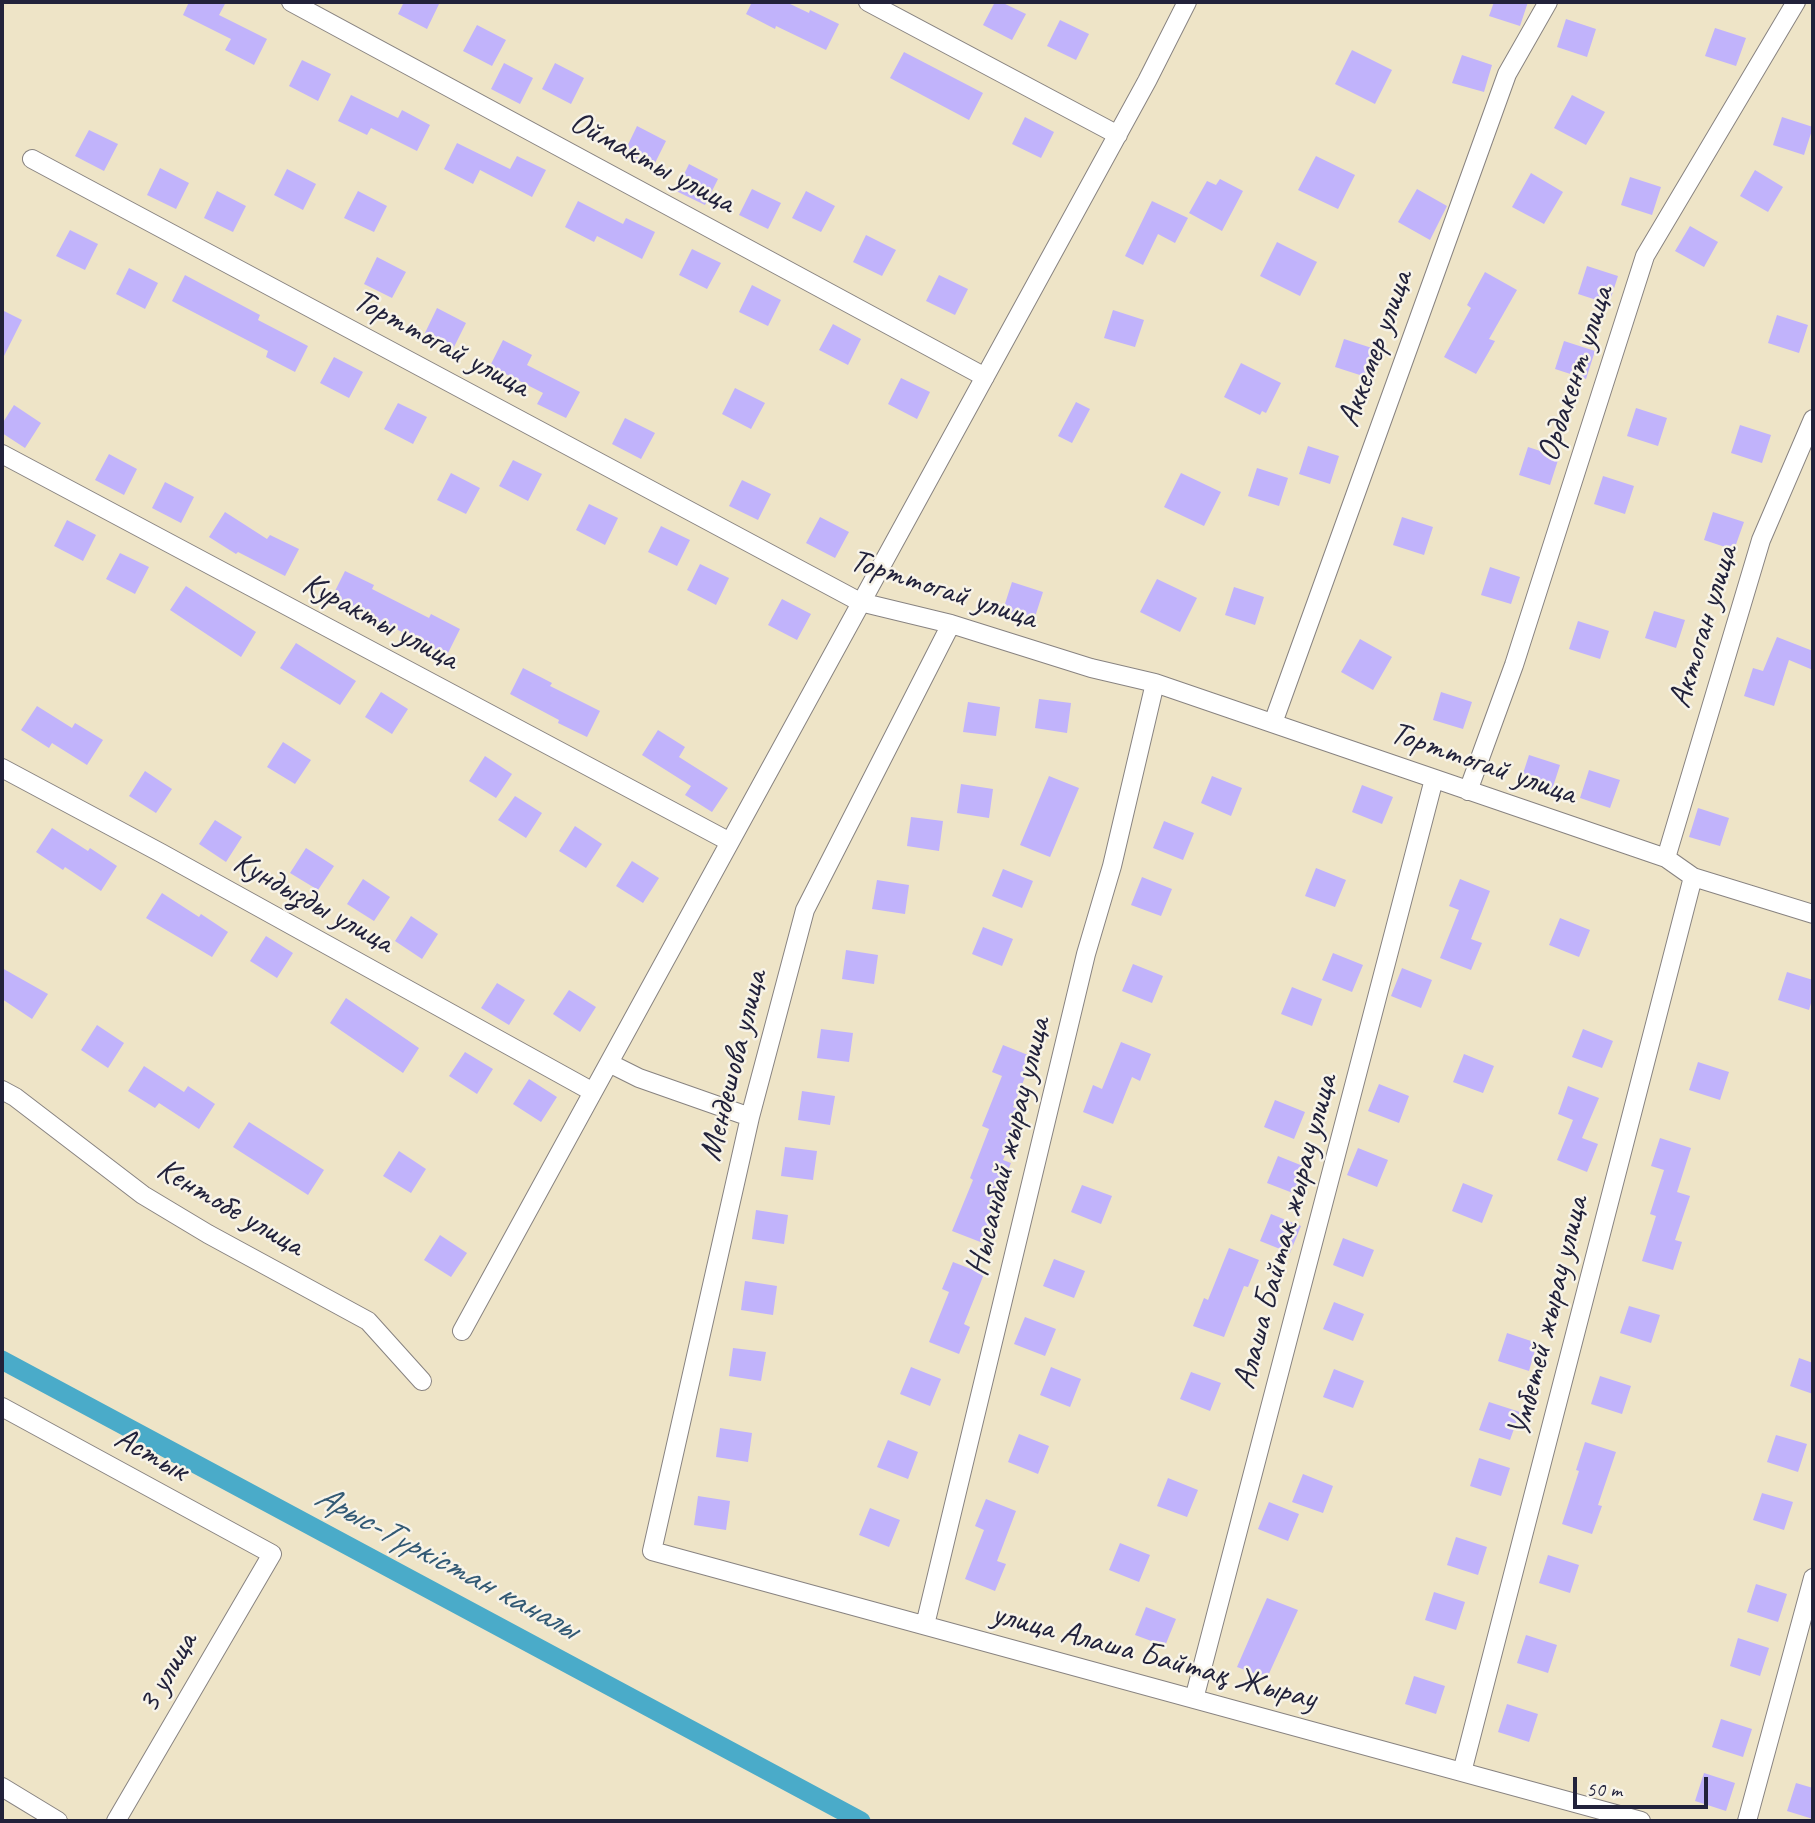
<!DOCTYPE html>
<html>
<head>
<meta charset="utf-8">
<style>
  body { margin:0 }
  #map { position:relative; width:1815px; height:1823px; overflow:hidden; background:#eee4c7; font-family:Caveat,sans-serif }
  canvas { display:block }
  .frame { position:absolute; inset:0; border:4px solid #22223b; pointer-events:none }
  .scale { position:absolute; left:1573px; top:1777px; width:135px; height:32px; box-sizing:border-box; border:4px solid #22223b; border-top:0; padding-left:9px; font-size:21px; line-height:24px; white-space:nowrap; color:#22223b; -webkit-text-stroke:5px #f7f3e8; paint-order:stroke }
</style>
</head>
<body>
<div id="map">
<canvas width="1815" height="1823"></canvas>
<div class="frame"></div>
<div class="scale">50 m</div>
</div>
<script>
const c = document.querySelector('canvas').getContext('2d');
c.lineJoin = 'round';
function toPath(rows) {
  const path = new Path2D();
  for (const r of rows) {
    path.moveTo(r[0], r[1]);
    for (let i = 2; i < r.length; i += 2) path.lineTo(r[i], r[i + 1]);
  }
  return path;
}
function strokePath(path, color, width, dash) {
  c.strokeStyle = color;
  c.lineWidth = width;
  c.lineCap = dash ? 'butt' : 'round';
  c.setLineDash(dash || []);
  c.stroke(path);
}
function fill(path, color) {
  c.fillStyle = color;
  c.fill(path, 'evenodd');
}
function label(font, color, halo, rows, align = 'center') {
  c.font = font + ' Caveat,sans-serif';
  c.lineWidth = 5;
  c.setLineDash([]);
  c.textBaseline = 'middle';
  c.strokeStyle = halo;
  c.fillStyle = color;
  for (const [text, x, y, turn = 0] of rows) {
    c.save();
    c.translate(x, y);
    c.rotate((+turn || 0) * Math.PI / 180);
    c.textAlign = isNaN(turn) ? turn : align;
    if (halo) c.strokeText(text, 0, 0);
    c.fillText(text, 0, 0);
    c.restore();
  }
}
const canal = toPath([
  [2,1360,861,1821]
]);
const building = toPath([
  [189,2,226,2,219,15,267,39,254,65,225,50,231,39,183,15],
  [404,2,440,2,427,29,398,14],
  [752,2,786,2,809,13,810,10,839,24,826,50,776,26,775,29,746,14],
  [995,2,1001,2,1026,14,1012,40,983,25],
  [1494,2,1528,2,1520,26,1489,16],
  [1566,19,1596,29,1587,57,1557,47],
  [1060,20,1089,34,1076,60,1047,46],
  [477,25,506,40,492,66,463,51],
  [1715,28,1746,38,1736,66,1705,56],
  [1352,50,1392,70,1375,104,1335,84],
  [904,52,983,93,969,120,890,78],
  [1462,55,1492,65,1484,92,1452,83],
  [302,60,331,74,318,101,289,86],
  [504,63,533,78,520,104,491,89],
  [555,63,584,78,571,104,542,89],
  [351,95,398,118,402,110,430,125,417,151,371,128,367,135,338,121],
  [1572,95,1605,112,1586,145,1554,128],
  [1025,117,1054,132,1041,158,1012,144],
  [1782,117,1813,127,1804,155,1773,145],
  [637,126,666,141,653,167,624,153],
  [89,130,118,144,104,171,75,156],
  [457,143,510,169,517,156,546,170,532,197,480,170,473,184,444,169],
  [1316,156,1355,175,1338,209,1298,190],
  [689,164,718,179,705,205,676,191],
  [160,168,189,183,176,209,147,195],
  [287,169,316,184,303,210,274,195],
  [1755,170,1783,187,1768,212,1740,196],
  [1531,173,1563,192,1544,224,1512,207],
  [1630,177,1661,187,1652,215,1621,205],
  [1220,179,1243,191,1222,231,1189,213,1207,181,1216,185],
  [752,189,781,203,768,229,739,215],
  [1417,189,1447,206,1430,240,1398,222],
  [217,191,246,206,233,232,204,218],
  [358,191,387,206,374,232,344,218],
  [806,191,835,206,821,232,792,218],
  [578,201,623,224,626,218,655,232,642,259,597,236,594,242,565,227],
  [1152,201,1188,218,1175,243,1158,234,1143,265,1125,256],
  [1690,226,1718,242,1704,267,1675,251],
  [70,230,98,244,85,270,56,256],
  [866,235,896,250,882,276,853,262],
  [1277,242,1317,262,1300,296,1260,276],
  [692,249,721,263,707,289,679,275],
  [377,257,406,272,392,298,364,284],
  [1587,266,1618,276,1609,304,1578,294],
  [129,268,158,283,145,309,116,294],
  [1485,272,1517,290,1489,339,1495,341,1476,374,1444,357,1471,308,1467,305],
  [185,275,260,315,258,320,308,346,295,372,266,357,268,351,172,301],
  [939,275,968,289,955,315,926,301],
  [752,285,781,300,768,326,739,312],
  [437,308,466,323,453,349,424,335],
  [2,310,22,320,2,360],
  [1113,310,1144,320,1135,347,1104,338],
  [1777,315,1808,325,1799,353,1768,343],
  [833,324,861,339,848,365,819,350],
  [1344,339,1375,349,1366,377,1335,367],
  [503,340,532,355,527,365,580,392,566,418,537,404,543,393,490,366],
  [1564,341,1595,351,1586,379,1555,369],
  [334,357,363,372,349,398,320,383],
  [1241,363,1281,383,1266,413,1262,411,1260,415,1224,397],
  [901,378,930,392,917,419,888,404],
  [735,388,765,403,751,429,722,414],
  [1076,402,1090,409,1072,443,1058,436],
  [398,403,427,417,413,444,384,429],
  [14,405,41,423,25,448,2,433,2,424],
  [1636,408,1667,418,1658,446,1627,436],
  [625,418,655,433,641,459,612,444],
  [1740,425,1771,435,1762,463,1731,453],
  [1308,446,1339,456,1330,484,1299,474],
  [1528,447,1559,457,1550,485,1519,475],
  [109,454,137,469,124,495,95,480],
  [513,460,542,474,528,501,499,486],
  [1257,468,1288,478,1279,506,1248,496],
  [451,473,480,488,466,514,437,500],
  [1181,473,1221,492,1204,526,1164,507],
  [1603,476,1634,486,1625,514,1594,504],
  [742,480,771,494,758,520,729,506],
  [165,482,194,497,181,523,152,508],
  [589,504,618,518,605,545,576,530],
  [225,512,267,539,270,535,299,549,285,576,238,552,236,554,209,537],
  [1713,512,1744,522,1734,550,1704,540],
  [820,517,849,532,835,558,806,543],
  [1402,517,1433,527,1424,555,1393,545],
  [67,520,96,535,83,561,54,546],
  [661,526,690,540,677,566,648,552],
  [120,553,149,567,135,594,106,579],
  [700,564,729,578,716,605,687,590],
  [1490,567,1520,577,1511,604,1481,595],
  [345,571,374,585,372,589,429,618,431,614,460,629,447,655,396,629,394,633,389,630,365,618,367,615,332,597],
  [1157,579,1197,598,1180,632,1140,612],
  [1012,582,1043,592,1034,620,1003,610],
  [186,586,256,632,241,657,170,610],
  [1234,587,1264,597,1255,625,1225,615],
  [782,599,811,614,797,640,768,625],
  [1654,611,1685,620,1676,648,1645,638],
  [1578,621,1609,631,1600,659,1569,649],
  [1777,637,1813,651,1813,670,1789,660,1774,706,1744,696,1753,668,1763,671],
  [1360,639,1392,657,1373,690,1341,672],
  [296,643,356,681,340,705,280,668],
  [523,668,552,683,550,686,600,711,587,737,558,723,559,720,510,694],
  [381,692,408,709,392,734,365,717],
  [1441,692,1472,702,1463,729,1433,720],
  [1039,699,1071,703,1067,733,1035,728],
  [968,702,1000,707,996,736,963,732],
  [37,706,72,728,75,723,103,740,87,765,52,743,49,748,21,730],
  [658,730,685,747,679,757,728,788,712,812,685,795,691,786,642,755],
  [283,742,311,760,295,784,267,767],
  [1529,755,1560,765,1551,793,1520,783],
  [485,756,512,774,496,798,469,781],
  [1589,770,1620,780,1610,808,1580,798],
  [145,771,172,789,156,813,129,796],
  [1049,776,1079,788,1050,857,1020,845],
  [1212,776,1242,788,1231,816,1201,803],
  [961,784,993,789,989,818,957,813],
  [1362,785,1393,797,1382,824,1352,812],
  [515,796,542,813,526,838,498,820],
  [1698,808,1729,818,1720,846,1689,837],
  [911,817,943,821,939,851,907,846],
  [215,820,242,837,226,862,199,844],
  [1164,821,1194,833,1183,860,1153,848],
  [575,826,602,844,586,868,559,851],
  [52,828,88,851,90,848,117,866,101,891,65,867,63,870,36,852],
  [306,848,334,866,318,890,290,873],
  [632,861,659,878,643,903,616,886],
  [1316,868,1346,880,1335,907,1305,896],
  [1003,869,1033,881,1022,908,992,896],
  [1142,877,1172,889,1161,916,1131,905],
  [363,879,390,897,374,921,347,904],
  [1460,879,1490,891,1471,939,1482,943,1471,970,1440,958,1459,910,1449,906],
  [877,880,909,885,905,914,872,909],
  [162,893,199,917,201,914,228,932,212,957,146,918],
  [411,916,438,934,422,959,395,941],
  [1560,918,1590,930,1579,957,1549,945],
  [983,927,1013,939,1002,966,972,954],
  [266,936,293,953,277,978,250,961],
  [846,950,878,955,874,984,842,979],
  [1333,953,1363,965,1352,992,1322,980],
  [1133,964,1163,976,1152,1003,1122,991],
  [2,968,48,994,32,1019,2,999],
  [1402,968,1432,980,1421,1008,1391,996],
  [1787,972,1813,980,1813,996,1809,1010,1778,1000],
  [497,983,525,1000,509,1025,481,1008],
  [1292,987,1322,999,1312,1026,1281,1014],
  [569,990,596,1007,580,1032,553,1014],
  [346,998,419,1048,403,1073,330,1023],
  [97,1025,124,1043,108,1068,81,1050],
  [821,1029,853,1033,849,1062,817,1058],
  [1583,1029,1613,1041,1602,1068,1572,1057],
  [1121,1042,1151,1054,1140,1081,1132,1077,1113,1124,1083,1112,1093,1085,1102,1089],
  [1003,1045,1033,1057,1013,1107,1023,1111,1003,1160,1011,1163,990,1215,994,1216,983,1243,952,1231,973,1180,970,1178,989,1129,982,1126,1002,1076,992,1072],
  [465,1052,493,1069,477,1094,449,1076],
  [1464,1054,1494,1066,1483,1093,1453,1082],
  [1698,1062,1729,1072,1720,1100,1689,1090],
  [144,1066,184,1092,188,1086,215,1104,199,1129,159,1103,155,1108,128,1091],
  [529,1079,557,1097,541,1122,513,1104],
  [1379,1084,1409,1096,1399,1123,1368,1111],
  [1568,1086,1599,1098,1582,1138,1598,1144,1587,1172,1557,1160,1573,1120,1558,1114],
  [802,1091,835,1096,830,1125,798,1120],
  [1275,1100,1305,1112,1294,1139,1264,1127],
  [249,1122,324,1170,308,1195,233,1147],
  [1660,1138,1691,1148,1677,1192,1690,1196,1675,1240,1682,1242,1673,1270,1642,1261,1656,1216,1650,1214,1664,1170,1651,1166],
  [785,1147,817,1151,813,1180,781,1176],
  [1358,1148,1388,1160,1377,1187,1347,1175],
  [399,1151,426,1169,411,1193,383,1176],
  [1278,1156,1308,1168,1298,1195,1267,1183],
  [1463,1183,1493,1195,1482,1223,1452,1211],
  [1082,1185,1112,1196,1101,1224,1071,1212],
  [756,1210,788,1215,784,1244,752,1239],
  [1271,1214,1301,1226,1290,1253,1260,1241],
  [440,1235,467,1253,451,1277,424,1260],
  [1343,1238,1374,1250,1363,1277,1333,1265],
  [1229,1248,1259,1260,1248,1287,1244,1286,1224,1337,1193,1326,1204,1298,1208,1300],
  [1054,1259,1085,1271,1074,1298,1043,1286],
  [953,1262,984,1274,964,1324,970,1327,959,1354,929,1342,949,1292,942,1289],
  [745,1281,777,1286,773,1315,741,1310],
  [1334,1302,1364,1314,1353,1341,1323,1329],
  [1629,1306,1660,1315,1651,1343,1620,1333],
  [1025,1317,1056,1329,1045,1356,1014,1344],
  [1507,1333,1537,1343,1529,1371,1498,1361],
  [733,1348,766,1352,761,1381,729,1376],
  [1799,1358,1813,1363,1813,1394,1790,1386],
  [911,1367,941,1379,930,1406,900,1394],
  [1051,1367,1081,1379,1070,1407,1040,1395],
  [1334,1369,1364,1381,1353,1408,1323,1397],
  [1191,1372,1221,1383,1210,1411,1180,1399],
  [1600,1376,1631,1386,1622,1414,1591,1404],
  [1489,1402,1520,1412,1510,1440,1479,1430],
  [720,1428,752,1433,748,1462,716,1457],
  [1019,1434,1049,1446,1038,1474,1008,1462],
  [1776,1435,1807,1444,1798,1472,1767,1462],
  [888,1440,918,1452,908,1479,877,1467],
  [1585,1442,1616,1452,1598,1505,1602,1506,1592,1534,1562,1524,1579,1471,1576,1470],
  [1479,1458,1510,1468,1501,1496,1470,1486],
  [1303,1474,1333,1486,1323,1513,1292,1502],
  [1168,1478,1198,1490,1187,1517,1157,1506],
  [1762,1493,1793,1502,1784,1530,1753,1520],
  [698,1496,730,1501,726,1530,694,1525],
  [986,1499,1016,1511,997,1561,1006,1564,995,1591,965,1579,984,1530,975,1526],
  [1269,1502,1299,1514,1288,1541,1258,1529],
  [870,1508,900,1520,889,1547,859,1535],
  [1456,1537,1487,1547,1478,1575,1447,1565],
  [1120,1543,1150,1555,1139,1582,1109,1570],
  [1548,1555,1579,1565,1570,1593,1539,1583],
  [1756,1584,1787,1594,1778,1622,1747,1612],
  [1434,1592,1465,1602,1456,1630,1425,1620],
  [1267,1598,1298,1610,1267,1678,1237,1667],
  [1146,1607,1176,1619,1165,1646,1135,1635],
  [1526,1635,1557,1645,1548,1673,1517,1663],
  [1738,1638,1769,1648,1760,1676,1730,1666],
  [1414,1676,1445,1686,1436,1714,1405,1704],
  [1507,1704,1538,1714,1529,1742,1498,1732],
  [1721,1719,1752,1729,1743,1757,1712,1747],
  [1704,1773,1735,1783,1726,1811,1695,1801],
  [1796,1783,1813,1788,1813,1819,1787,1811]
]);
const minor = toPath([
  [291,2,985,377],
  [868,2,1118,135],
  [32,159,860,602,951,624,1091,668,1155,683,1666,858,1693,877,1813,914],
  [2,454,730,842],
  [951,624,805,910,750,1117,652,1551,1641,1821],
  [1273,723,1507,74,1548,2],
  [2,768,161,853,593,1092],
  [1468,791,1514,665,1645,256,1796,2],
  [1666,858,1761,540,1813,419],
  [609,1063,639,1078,750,1117],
  [2,1090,15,1097,143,1195,208,1234,368,1321,422,1381],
  [462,1331,1147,81,1187,2],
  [2,1407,272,1554,116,1821],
  [925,1625,1086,954,1112,866,1155,683],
  [1194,1699,1434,779],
  [1462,1772,1693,877],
  [2,1787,58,1821],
  [1747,1821,1813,1578]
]);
const streetNames = [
  ["Оймакты улица",652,163,28],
  ["Торттогай улица",441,344,28],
  ["Аккемер улица",1376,349,-70],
  ["Ордакент улица",1576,374,-72],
  ["Торттогай улица",943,590,18],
  ["Куракты улица",380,622,28],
  ["Актоган улица",1704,627,-73],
  ["Торттогай улица",1483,764,19],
  ["Кундызды улица",313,903,29],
  ["Мендешова улица",734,1066,-76],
  ["Нысанбай жырау улица",1009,1147,-76],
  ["Кентобе улица",230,1208,30],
  ["Алаша Байтак жырау улица",1286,1232,-75],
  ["Умбетей жырау улица",1549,1317,-76],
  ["Астык",151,1455,29],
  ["улица Алаша Байтақ Жырау",1154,1657,15],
  ["3 улица",168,1673,-60]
];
const waterNames = [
  ["Арыс-Түркістан каналы",446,1563,28]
];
strokePath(canal, '#4aabc9', 19);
fill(building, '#c1b3fb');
strokePath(minor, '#888381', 20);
strokePath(minor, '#fff', 18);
label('33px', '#22223b', '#f7f3e8', streetNames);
label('italic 35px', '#325974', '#f7f3e8', waterNames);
</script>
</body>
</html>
